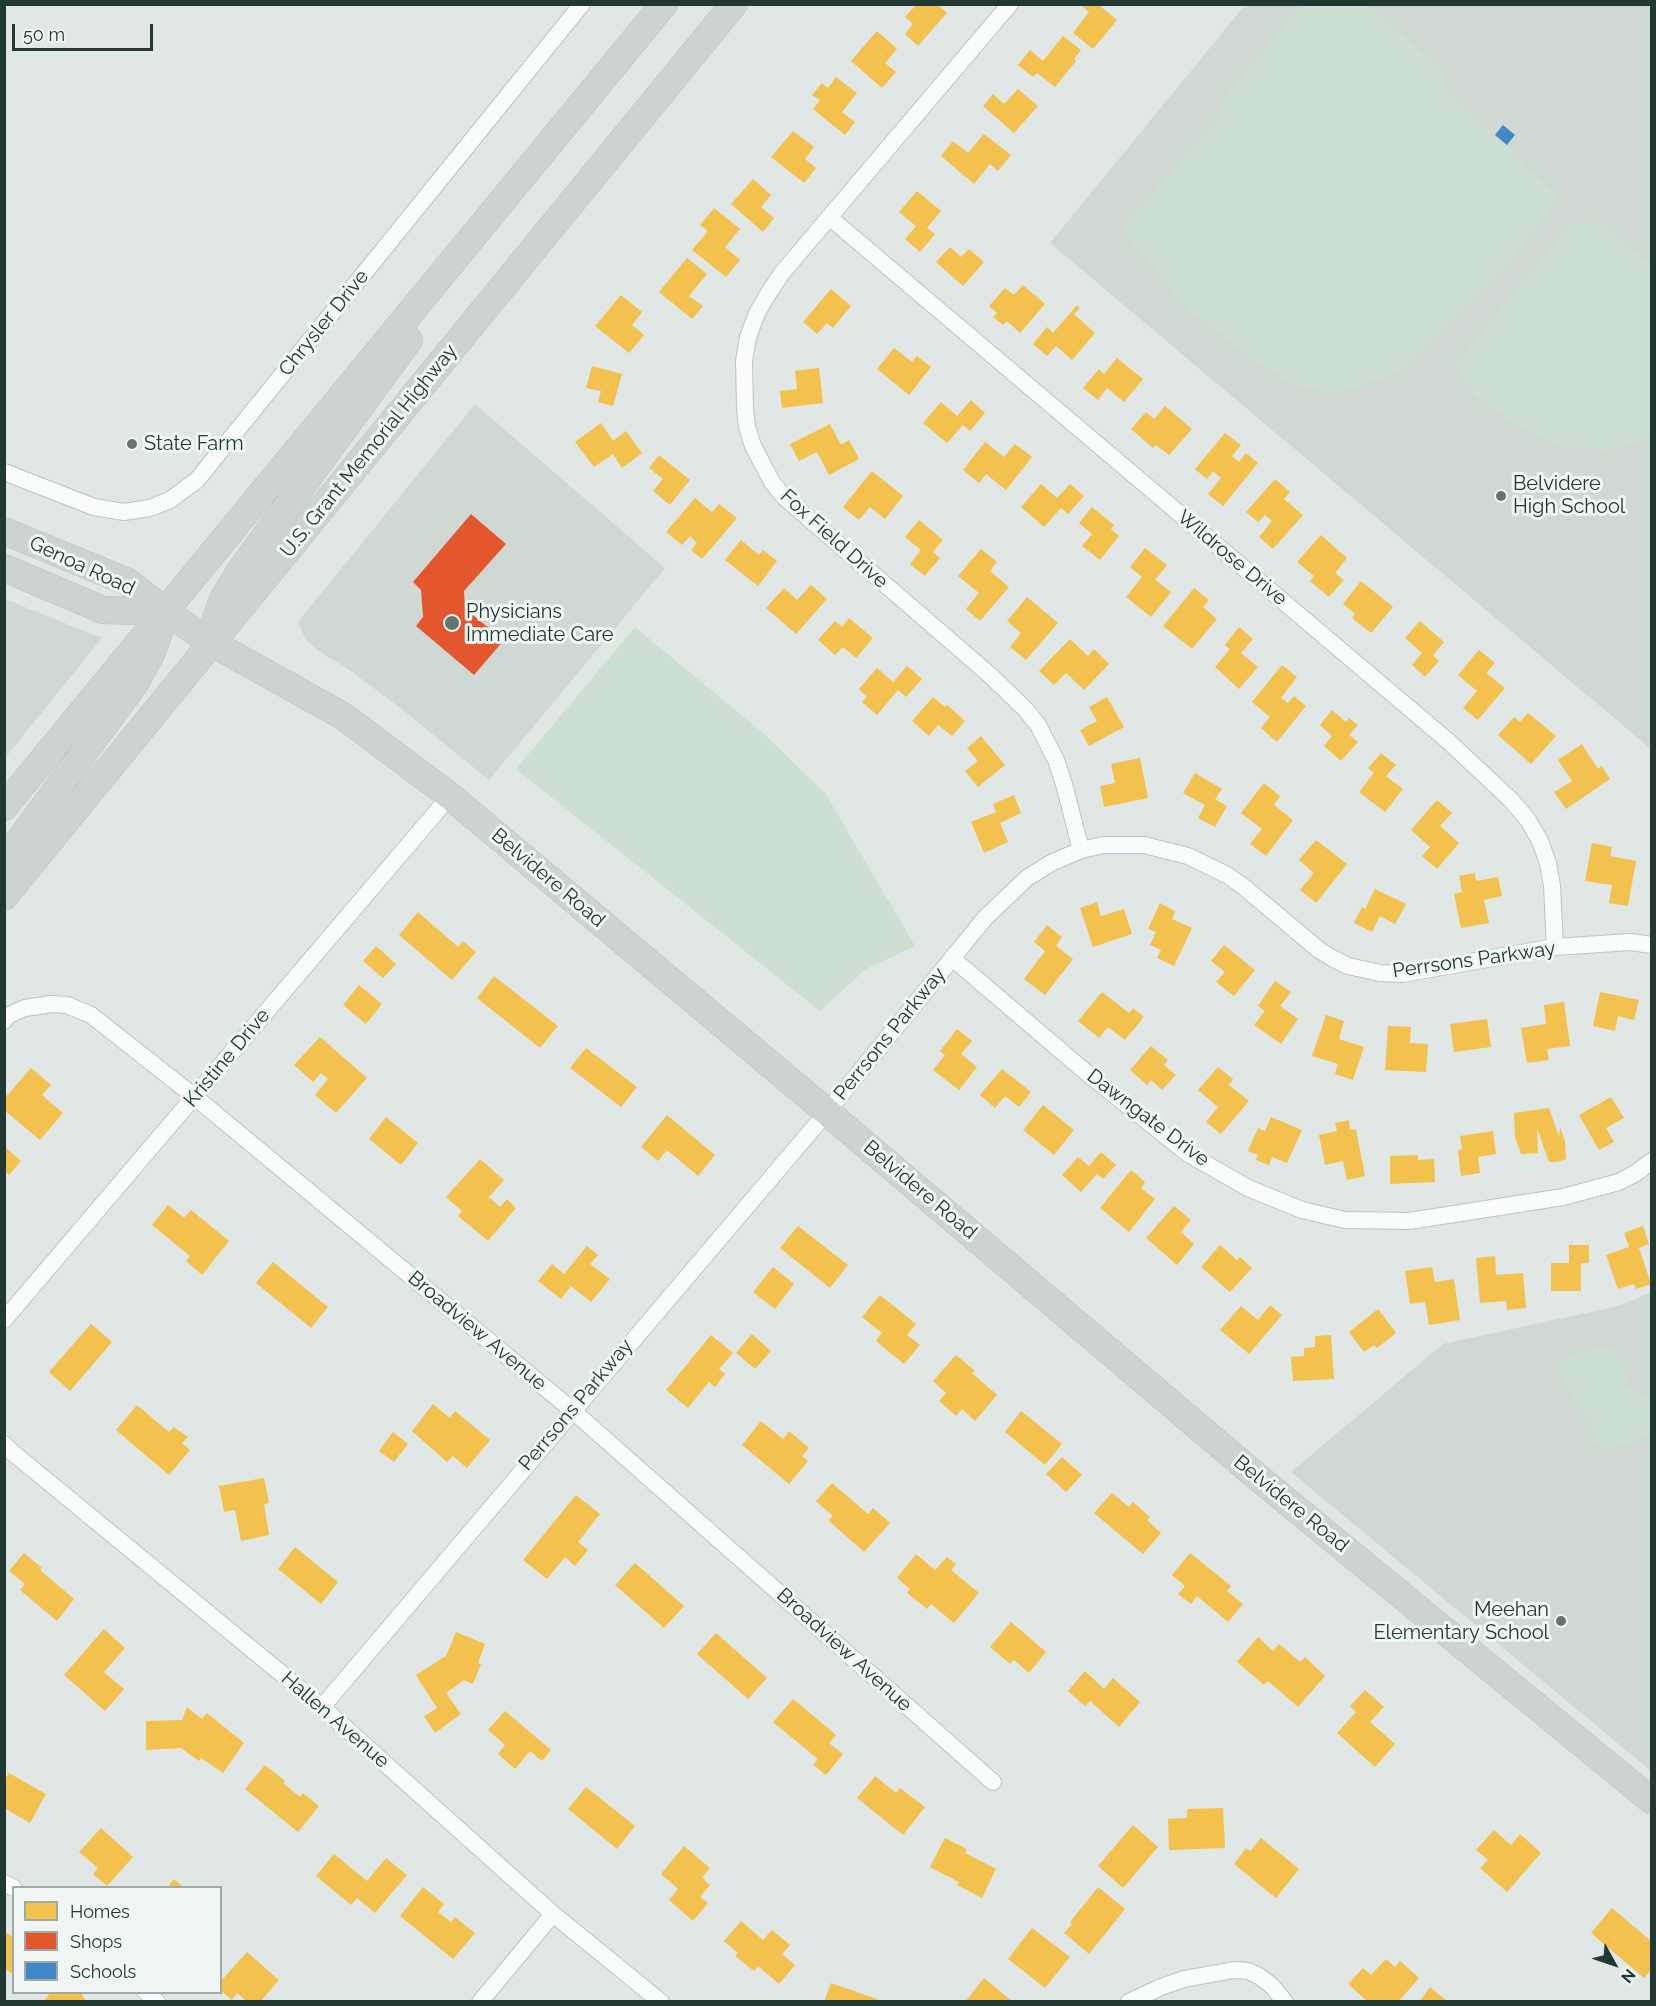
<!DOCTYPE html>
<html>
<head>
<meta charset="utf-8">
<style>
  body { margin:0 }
  #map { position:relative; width:1656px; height:2006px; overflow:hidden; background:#e1e7e4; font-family:Raleway,sans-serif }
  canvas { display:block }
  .frame { position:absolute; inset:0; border:6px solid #223833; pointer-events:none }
  .legend { position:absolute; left:12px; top:1886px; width:210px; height:108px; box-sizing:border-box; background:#eff6f3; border:2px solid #9daaa6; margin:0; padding:8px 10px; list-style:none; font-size:18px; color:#223833 }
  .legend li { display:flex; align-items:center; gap:12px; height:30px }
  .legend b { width:30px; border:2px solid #9daaa6 }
  .north { position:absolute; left:1584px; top:1934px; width:60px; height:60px; -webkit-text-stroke:4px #eff6f3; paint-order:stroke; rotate:130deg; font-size:16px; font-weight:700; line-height:24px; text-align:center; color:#223833 }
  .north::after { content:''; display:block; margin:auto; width:21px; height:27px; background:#223833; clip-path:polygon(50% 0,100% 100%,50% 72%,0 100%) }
  .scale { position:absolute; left:12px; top:24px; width:141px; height:27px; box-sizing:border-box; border:3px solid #223833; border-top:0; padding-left:8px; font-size:18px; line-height:21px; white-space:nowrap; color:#223833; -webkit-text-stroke:4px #eff6f3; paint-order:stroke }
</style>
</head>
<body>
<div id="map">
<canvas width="1656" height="2006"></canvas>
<div class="frame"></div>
<ul class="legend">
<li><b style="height:16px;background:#f2c14e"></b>Homes</li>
<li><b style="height:16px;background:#e4572e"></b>Shops</li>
<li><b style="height:16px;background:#3f88c5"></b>Schools</li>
</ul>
<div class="north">N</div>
<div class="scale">50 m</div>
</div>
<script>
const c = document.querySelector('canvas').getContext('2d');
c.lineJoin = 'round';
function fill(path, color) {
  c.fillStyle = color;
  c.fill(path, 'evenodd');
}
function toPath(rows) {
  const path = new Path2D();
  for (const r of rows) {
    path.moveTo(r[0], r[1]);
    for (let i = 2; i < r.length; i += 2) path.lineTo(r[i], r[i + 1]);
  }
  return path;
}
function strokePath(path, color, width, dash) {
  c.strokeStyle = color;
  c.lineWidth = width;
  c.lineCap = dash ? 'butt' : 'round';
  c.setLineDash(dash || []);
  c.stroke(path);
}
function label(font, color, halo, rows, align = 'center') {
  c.font = font + ' Raleway,sans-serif';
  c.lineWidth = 6;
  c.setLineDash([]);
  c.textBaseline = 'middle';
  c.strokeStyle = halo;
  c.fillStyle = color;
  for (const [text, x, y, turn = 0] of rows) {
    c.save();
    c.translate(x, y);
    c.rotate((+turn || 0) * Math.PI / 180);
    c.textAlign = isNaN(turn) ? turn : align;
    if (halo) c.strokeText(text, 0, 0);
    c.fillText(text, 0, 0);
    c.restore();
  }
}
const built = toPath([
  [1245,5,1651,5,1651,749,1050,243],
  [475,404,665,568,489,780,399,707,348,669,320,652,306,640,298,622],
  [5,599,102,638,5,758],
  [1651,1293,1651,1771,1291,1472,1443,1344,1614,1307]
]);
const green = toPath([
  [1301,5,1368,5,1443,71,1445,90,1558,198,1516,254,1437,337,1394,375,1336,394,1292,384,1251,358,1189,310,1121,229,1221,116,1219,104],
  [1600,222,1652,266,1651,436,1646,440,1607,450,1559,446,1514,424,1476,396,1455,366,1569,225],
  [635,627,763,733,825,793,915,946,866,969,820,1011,516,769],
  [1604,1348,1614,1349,1627,1376,1625,1383,1617,1388,1637,1390,1651,1402,1651,1432,1629,1446,1603,1447,1594,1441,1593,1416,1586,1419,1557,1365,1583,1351]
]);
const homes = toPath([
  [917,4,937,4,947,13,918,46,905,34,913,24,905,17],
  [1080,4,1101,4,1100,6,1117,20,1093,49,1073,33,1089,12],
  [877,31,897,49,885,63,896,72,882,88,851,61],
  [1063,36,1081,50,1074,59,1076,61,1055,87,1037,73,1033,77,1018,65,1030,50,1043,61],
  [836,77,857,93,842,112,855,122,845,135,813,109,820,100,812,95,822,83,828,88],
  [1018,89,1038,106,1014,133,983,106,993,94,1004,104],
  [793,131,814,147,805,159,816,168,804,183,771,157],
  [984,134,1011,155,998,171,990,164,974,184,941,156,953,141,968,153],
  [753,179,771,195,761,207,774,218,763,232,731,204],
  [917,191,941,211,927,228,935,234,920,252,905,239,916,226,899,212],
  [714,208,740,229,725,247,740,260,726,277,692,250,708,231,700,225],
  [950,247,961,257,969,249,984,262,963,286,936,262],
  [687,258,707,274,689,296,703,306,692,319,659,292],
  [1023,285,1045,304,1020,333,1007,321,1003,325,993,317,997,313,989,306,1005,288,1014,295],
  [831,289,851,306,833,328,827,323,817,334,803,322],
  [621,295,642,312,632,325,644,335,629,353,595,326],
  [1077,305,1080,308,1074,314,1095,333,1072,360,1056,346,1047,356,1033,344,1047,327,1053,333],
  [894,348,912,362,917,356,931,367,909,395,877,369],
  [1117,358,1143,379,1124,402,1107,388,1098,400,1083,388,1099,369,1104,374],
  [592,366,622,374,613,406,598,402,601,391,586,388],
  [819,368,823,403,782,408,780,391,797,389,795,371],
  [971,400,985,413,970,431,963,425,947,443,923,423,941,402,957,416],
  [1165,406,1192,429,1169,455,1156,445,1153,448,1131,429,1146,412,1154,419],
  [601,423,613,441,626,431,642,453,622,468,613,454,594,467,575,442],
  [830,424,841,445,849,440,859,459,829,475,817,452,799,461,790,444],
  [1225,433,1241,445,1232,456,1239,462,1246,453,1258,463,1223,506,1208,494,1221,478,1213,471,1207,479,1195,469],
  [985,442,1004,457,1015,444,1032,457,1006,490,986,474,979,483,963,470],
  [659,455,690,480,670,505,653,491,663,479,649,468],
  [872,471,903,496,885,519,870,507,859,520,843,507],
  [1275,479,1290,492,1284,499,1303,515,1273,549,1259,537,1272,521,1265,515,1258,522,1246,512],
  [1041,484,1057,498,1070,484,1084,496,1068,514,1061,508,1044,527,1021,507],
  [695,498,712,512,719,504,737,518,702,559,691,550,697,543,690,536,682,545,666,532],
  [1092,507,1114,525,1111,529,1119,536,1100,560,1082,546,1092,534,1079,523],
  [919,520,943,540,933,552,940,558,925,576,910,564,921,550,905,537],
  [1321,535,1347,558,1335,573,1344,580,1329,597,1310,581,1314,576,1297,562],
  [741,540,759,555,763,550,777,561,758,586,725,560],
  [1145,548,1167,565,1155,580,1171,592,1151,617,1126,597,1142,577,1130,567],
  [981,549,997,562,990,571,1009,587,980,621,966,609,979,593,958,576],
  [1361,581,1393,607,1371,633,1352,618,1355,614,1343,604],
  [811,585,827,599,796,634,766,608,784,588,797,600],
  [1194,588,1209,600,1203,607,1217,619,1192,649,1163,626],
  [1027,597,1058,623,1026,660,1010,647,1021,633,1007,621],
  [849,618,873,638,856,658,843,647,835,655,818,640,835,621,842,627],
  [1420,621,1444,642,1433,655,1439,661,1425,677,1412,665,1422,653,1405,638],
  [1239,627,1253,639,1241,653,1258,667,1239,689,1215,667,1230,649,1225,645],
  [1070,639,1088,656,1094,649,1109,664,1084,690,1066,673,1054,685,1039,671],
  [1479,650,1495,663,1486,673,1505,688,1478,720,1463,708,1477,691,1458,675],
  [1282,665,1297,677,1281,698,1288,703,1294,696,1306,706,1277,742,1261,728,1270,717,1252,702],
  [907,666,922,679,906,697,898,690,877,715,862,702,867,697,859,689,877,668,893,682],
  [933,697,945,707,947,705,965,721,952,736,938,725,929,736,912,721],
  [1107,697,1124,727,1089,746,1080,730,1097,721,1089,707],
  [1332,710,1346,722,1349,718,1358,725,1349,735,1358,742,1341,761,1324,746,1332,736,1320,725],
  [1528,713,1556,736,1531,764,1498,735,1514,717,1520,722],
  [981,736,1005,765,978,787,965,771,978,761,967,748],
  [1582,744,1598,769,1602,766,1610,779,1566,809,1554,792,1572,781,1558,760],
  [1381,753,1396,765,1386,776,1403,789,1385,812,1359,792,1374,773,1368,768],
  [1140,758,1148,798,1104,807,1100,786,1115,783,1111,764],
  [1195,773,1222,789,1215,799,1227,806,1215,827,1198,818,1205,805,1183,793],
  [1264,783,1280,796,1274,805,1293,820,1266,856,1250,844,1262,829,1241,813],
  [1014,795,1021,813,1000,823,1008,842,984,853,971,822,996,812,993,804],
  [1437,800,1452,813,1440,826,1459,843,1437,869,1422,856,1430,847,1411,830],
  [1316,840,1347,864,1316,903,1300,890,1314,873,1299,860],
  [1592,843,1612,847,1610,856,1636,861,1628,906,1609,903,1612,885,1585,881],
  [1475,873,1476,881,1498,877,1502,896,1484,900,1489,923,1461,928,1454,894,1462,892,1459,876],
  [1375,889,1406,904,1395,924,1380,916,1372,932,1354,923,1362,907,1365,909],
  [1097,902,1101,916,1124,909,1132,934,1093,947,1080,908],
  [1160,903,1175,911,1172,919,1192,928,1174,966,1157,958,1161,950,1150,945,1156,932,1148,929],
  [418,912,458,947,463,941,476,952,452,980,399,935],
  [1047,925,1062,937,1056,946,1073,959,1045,995,1024,979,1045,951,1034,942],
  [1224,945,1255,970,1234,996,1216,982,1225,972,1211,961],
  [376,946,396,964,383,978,363,961],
  [494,976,558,1026,540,1048,477,998],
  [1275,981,1291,992,1280,1006,1298,1019,1281,1044,1254,1025,1265,1011,1258,1006],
  [359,985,382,1004,366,1024,343,1005],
  [1102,992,1129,1013,1133,1008,1144,1017,1125,1040,1108,1027,1099,1038,1078,1021],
  [1600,992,1639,1000,1634,1020,1618,1016,1615,1031,1593,1026],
  [1564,1002,1570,1046,1547,1049,1549,1060,1527,1063,1521,1028,1546,1024,1544,1005],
  [1326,1015,1344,1021,1339,1039,1364,1047,1353,1080,1335,1074,1338,1064,1312,1056],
  [1487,1019,1491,1047,1454,1052,1450,1024],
  [1388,1026,1411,1027,1410,1043,1428,1044,1426,1072,1385,1070],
  [957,1029,972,1041,961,1054,977,1067,959,1090,933,1070,945,1055,940,1051],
  [320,1037,367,1078,336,1113,315,1095,328,1079,321,1073,313,1082,294,1065],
  [1151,1046,1168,1060,1164,1065,1176,1075,1162,1090,1151,1080,1147,1085,1130,1070],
  [586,1048,637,1087,621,1107,570,1068],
  [1218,1067,1233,1079,1229,1085,1249,1101,1221,1134,1206,1122,1218,1107,1198,1090],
  [31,1068,51,1085,42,1095,63,1113,40,1140,4,1110,4,1099],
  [1002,1069,1031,1092,1019,1107,1005,1096,995,1108,980,1095],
  [1611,1097,1624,1118,1606,1128,1614,1142,1599,1150,1579,1115],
  [1043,1105,1074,1130,1054,1155,1023,1130],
  [1549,1108,1559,1137,1560,1127,1565,1141,1566,1159,1557,1162,1549,1162,1537,1128,1538,1153,1521,1154,1515,1137,1514,1113],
  [667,1115,715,1155,698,1176,667,1150,658,1161,641,1147],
  [386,1117,418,1143,401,1165,369,1139],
  [1271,1117,1302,1130,1287,1163,1272,1157,1269,1165,1256,1160,1258,1155,1248,1151,1258,1128,1265,1131],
  [1349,1120,1350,1130,1356,1129,1365,1176,1347,1180,1343,1161,1325,1165,1319,1135,1337,1131,1335,1123],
  [1493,1131,1496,1154,1478,1157,1480,1173,1461,1176,1458,1150,1462,1149,1460,1136],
  [5,1147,21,1161,9,1175,5,1171],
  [1101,1152,1116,1165,1103,1179,1097,1174,1081,1192,1062,1175,1078,1157,1089,1166],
  [1418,1155,1418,1160,1434,1159,1435,1182,1390,1184,1390,1156],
  [480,1159,504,1180,489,1197,500,1207,507,1199,516,1208,488,1241,458,1216,462,1211,446,1197],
  [1131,1170,1145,1182,1141,1188,1155,1199,1129,1232,1100,1208],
  [168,1205,184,1218,191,1210,229,1241,202,1275,186,1261,190,1256,152,1225],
  [1174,1206,1191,1220,1181,1232,1194,1244,1177,1265,1146,1238],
  [798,1226,848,1265,830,1288,780,1248],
  [1643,1226,1649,1244,1639,1248,1651,1284,1636,1289,1634,1284,1618,1289,1606,1255,1629,1247,1624,1233],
  [1220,1245,1237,1260,1240,1257,1252,1268,1230,1292,1201,1267],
  [1569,1245,1589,1245,1589,1263,1581,1263,1581,1291,1551,1291,1551,1263,1569,1263],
  [587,1246,598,1255,590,1264,610,1279,591,1302,571,1286,561,1299,538,1281,552,1264,564,1274],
  [1495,1256,1496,1275,1523,1273,1526,1308,1507,1310,1506,1301,1480,1303,1476,1258],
  [273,1262,328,1307,311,1328,256,1283],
  [773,1267,794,1284,775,1309,753,1292],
  [1432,1267,1435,1282,1454,1279,1460,1320,1429,1325,1425,1302,1410,1304,1405,1271],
  [880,1295,916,1324,907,1335,920,1345,904,1364,876,1341,882,1333,862,1317],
  [1270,1305,1282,1315,1249,1354,1220,1330,1241,1306,1258,1320],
  [1378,1309,1396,1333,1377,1348,1374,1345,1364,1352,1349,1332],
  [91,1324,112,1342,70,1391,49,1372],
  [752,1334,771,1351,755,1369,736,1353],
  [711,1335,733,1353,719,1369,725,1374,715,1387,709,1382,688,1408,666,1390],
  [1331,1335,1334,1379,1293,1381,1291,1357,1304,1356,1304,1348,1315,1347,1315,1336],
  [956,1355,975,1371,972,1373,997,1395,975,1421,962,1409,956,1416,939,1401,946,1393,933,1381],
  [433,1404,450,1418,455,1411,490,1440,467,1468,453,1456,447,1462,412,1431],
  [137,1405,169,1432,174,1427,188,1437,182,1443,190,1450,169,1475,116,1430],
  [1021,1411,1062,1444,1045,1465,1005,1432],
  [761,1421,783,1439,789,1431,809,1448,802,1456,808,1461,789,1484,742,1445],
  [393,1432,408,1444,394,1462,379,1451],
  [1062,1457,1082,1475,1066,1492,1046,1474],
  [264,1478,269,1503,264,1504,269,1535,241,1541,235,1510,224,1512,219,1486],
  [832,1483,868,1514,873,1508,890,1523,864,1552,828,1520,833,1516,816,1501],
  [1112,1493,1129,1507,1133,1502,1150,1517,1147,1520,1161,1533,1143,1554,1094,1513],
  [576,1495,600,1514,578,1542,588,1550,575,1566,565,1557,547,1579,523,1560],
  [295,1547,338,1582,321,1604,278,1569],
  [24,1553,42,1568,40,1570,74,1599,57,1621,20,1590,25,1584,9,1571],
  [1190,1553,1231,1586,1227,1591,1243,1604,1228,1622,1197,1596,1191,1604,1178,1594,1185,1586,1172,1575],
  [916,1554,935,1570,947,1557,956,1564,951,1570,979,1593,954,1623,931,1604,927,1609,907,1593,910,1589,897,1578],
  [635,1563,684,1606,664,1628,615,1585],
  [1011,1622,1046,1652,1029,1673,1014,1660,1010,1664,990,1647],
  [104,1629,125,1648,104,1672,124,1689,105,1711,64,1675],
  [456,1632,485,1644,478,1663,481,1664,473,1684,464,1680,446,1693,461,1714,435,1733,424,1716,437,1708,416,1675,446,1656],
  [716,1633,767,1678,748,1699,697,1654],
  [1258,1637,1273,1651,1279,1644,1300,1662,1305,1657,1325,1676,1298,1707,1268,1681,1264,1685,1237,1662],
  [1085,1671,1104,1689,1113,1678,1140,1702,1119,1727,1090,1701,1085,1706,1068,1691],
  [1365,1690,1384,1707,1370,1722,1395,1744,1375,1767,1337,1733,1356,1712,1350,1706],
  [793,1699,836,1735,829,1743,843,1754,826,1775,813,1765,818,1759,773,1722],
  [187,1707,202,1719,207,1713,244,1743,223,1773,201,1758,199,1761,181,1748,146,1750,146,1721,182,1720],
  [505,1711,551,1750,542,1761,530,1751,515,1769,498,1754,505,1745,488,1730],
  [265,1765,285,1781,283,1783,300,1797,303,1793,319,1806,298,1832,245,1789],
  [9,1773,46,1794,30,1823,4,1808,4,1781],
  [875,1776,896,1793,900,1788,925,1807,903,1835,857,1798],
  [586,1787,635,1826,617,1849,568,1809],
  [1223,1808,1225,1848,1169,1850,1168,1819,1187,1818,1187,1809],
  [1133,1825,1158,1847,1123,1888,1098,1866],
  [101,1828,133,1857,107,1886,93,1874,98,1868,79,1852],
  [1494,1830,1511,1845,1520,1834,1541,1853,1507,1892,1480,1868,1488,1860,1476,1850],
  [945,1838,967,1849,965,1853,996,1869,982,1898,957,1885,959,1882,930,1867],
  [1261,1838,1299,1869,1276,1898,1234,1864,1246,1848,1250,1851],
  [684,1846,710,1868,702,1877,710,1885,700,1897,708,1903,693,1921,669,1900,678,1889,661,1874],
  [334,1854,367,1881,386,1858,407,1875,375,1913,357,1898,351,1905,316,1876],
  [174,1879,184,1888,167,1888],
  [423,1887,444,1904,438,1912,451,1922,455,1917,475,1933,453,1959,400,1916],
  [1098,1887,1125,1909,1089,1954,1064,1933,1072,1924,1070,1922],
  [1612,1908,1652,1942,1652,1969,1644,1978,1591,1933],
  [741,1921,763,1940,772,1930,790,1945,782,1954,795,1965,779,1984,758,1966,754,1971,735,1956,738,1953,724,1941],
  [1032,1928,1070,1957,1045,1988,1008,1959],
  [4,1931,14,1938,14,1975,4,1968],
  [247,1952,279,1980,260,2002,247,2002,237,1993,232,2000,220,1990,220,1982],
  [1386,1959,1395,1967,1400,1961,1419,1978,1398,2002,1368,2002,1348,1984,1363,1968,1371,1975],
  [984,1978,1013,2002,965,2002],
  [831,1983,877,1999,876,2002,824,2002],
  [1430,1987,1448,2002,1419,2002],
  [51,1992,80,1992,87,2002,43,2002]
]);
const shops = toPath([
  [471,514,506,544,464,591,465,609,504,640,474,675,416,626,423,617,421,590,413,582]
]);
const schools = toPath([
  [1503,125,1515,135,1507,145,1495,135]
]);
const street = toPath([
  [1010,4,782,273,770,291,757,313,748,337,744,361,745,409,747,427,753,446,772,482,784,497,991,676,1026,710,1038,725,1056,760,1064,784,1081,850],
  [829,217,1448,741,1511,800,1528,820,1540,841,1548,863,1552,886,1555,947],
  [4,472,94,507,124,512,150,508,170,500,197,480,582,4],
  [952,958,1088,1074,1187,1153,1248,1188,1302,1210,1345,1220,1409,1221,1563,1197,1619,1182,1636,1173,1652,1161],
  [4,1021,9,1015,25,1008,51,1004,67,1005,91,1015,195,1097,572,1410,993,1782],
  [4,1320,450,796],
  [4,1444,12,1452,322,1707,553,1914,661,2002],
  [322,1707,827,1112,985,918,1027,878,1051,863,1081,850,1104,845,1144,845,1188,856,1227,875,1244,887,1319,950,1332,958,1348,966,1380,973,1402,974,1555,947,1630,942,1652,945],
  [4,1883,14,1888],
  [146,1992,157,2002],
  [480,2002,553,1914],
  [1129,2002,1161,1987,1184,1979,1234,1970,1248,1971,1259,1976,1272,1986,1285,2002]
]);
const primary = toPath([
  [4,531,128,582,166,612,212,643,343,716,450,796,827,1112,1261,1480,1652,1801],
  [4,568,103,610,166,612],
  [213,635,215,621,223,599,242,568,409,340],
  [4,807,664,4],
  [4,861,134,685,152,652,159,633],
  [4,897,734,4]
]);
const markers = [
  [132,444,6,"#657571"],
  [1501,496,6,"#657571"],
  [452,623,8,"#657571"],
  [1561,1621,6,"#657571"]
];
const streetNames = [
  ["Chrysler Drive",324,323,-51],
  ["U.S. Grant Memorial Highway",369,451,-51],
  ["Fox Field Drive",834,539,42],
  ["Wildrose Drive",1232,558,40],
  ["Genoa Road",82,566,25],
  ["Belvidere Road",548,878,40],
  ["Perrsons Parkway",1474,960,-8],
  ["Perrsons Parkway",890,1034,-51],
  ["Kristine Drive",227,1058,-50],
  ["Dawngate Drive",1148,1118,37],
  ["Belvidere Road",920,1190,40],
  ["Broadview Avenue",477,1331,40],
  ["Perrsons Parkway",576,1405,-50],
  ["Belvidere Road",1291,1504,39],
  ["Broadview Avenue",844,1650,42],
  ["Hallen Avenue",335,1720,41]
];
const poiNames = [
  ["State Farm",144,444],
  ["Belvidere",1513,484],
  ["High School",1513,507],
  ["Physicians",466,612],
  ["Immediate Care",466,635],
  ["Meehan",1549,1610,"right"],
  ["Elementary School",1549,1633,"right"]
];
fill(built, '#d0d8d4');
fill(green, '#ccdfd2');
fill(homes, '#f2c14e');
fill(shops, '#e4572e');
fill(schools, '#3f88c5');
strokePath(street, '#bec4c1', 18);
strokePath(primary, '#bcc3c1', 28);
strokePath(street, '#fafbfb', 16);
strokePath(primary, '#cdd3d2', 27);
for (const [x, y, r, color] of markers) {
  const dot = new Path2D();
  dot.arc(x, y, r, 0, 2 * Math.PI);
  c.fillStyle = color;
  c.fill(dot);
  strokePath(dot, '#eff6f3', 2);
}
label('20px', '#223833', '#eff6f3', streetNames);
label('20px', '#223833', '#eff6f3', poiNames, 'left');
</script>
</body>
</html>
